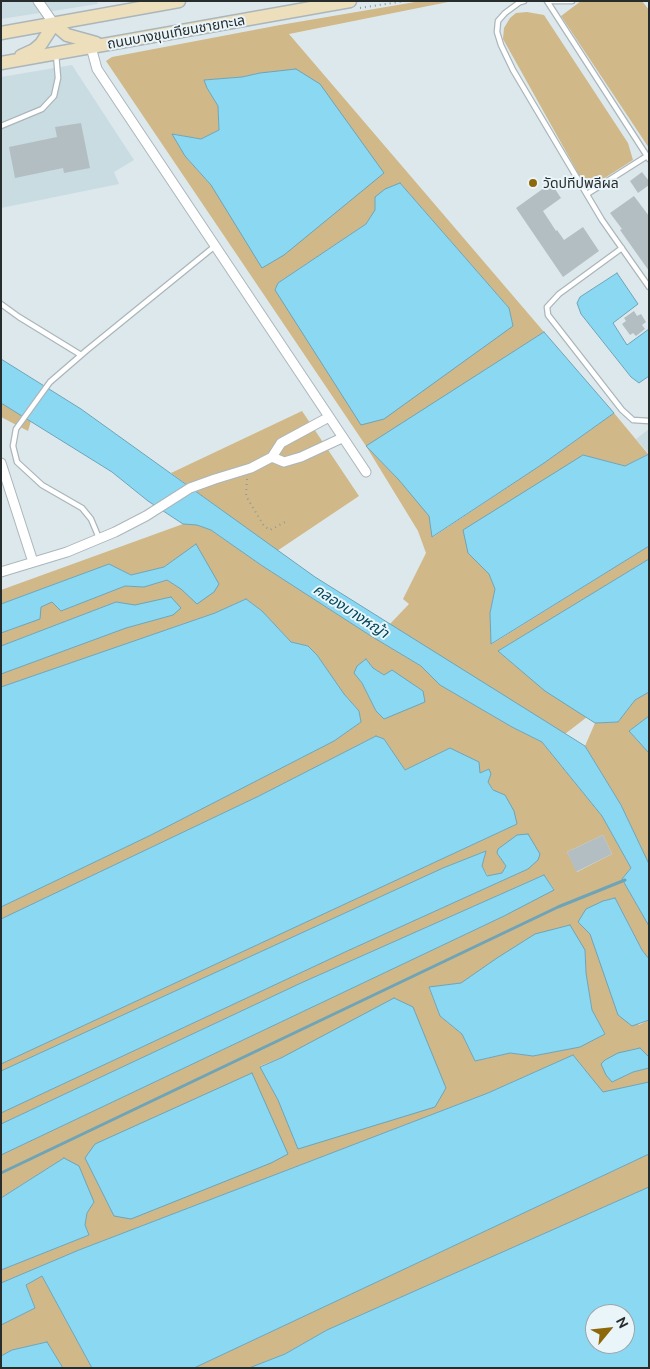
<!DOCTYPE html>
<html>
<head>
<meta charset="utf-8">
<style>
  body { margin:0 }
  #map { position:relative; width:650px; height:1369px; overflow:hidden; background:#dde8ec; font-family:Ubuntu,sans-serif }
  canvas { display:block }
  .frame { position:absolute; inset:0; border:2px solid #272c2d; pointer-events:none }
  .north { position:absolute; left:585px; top:1304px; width:50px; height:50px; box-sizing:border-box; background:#eaf5fa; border:1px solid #9ca5a8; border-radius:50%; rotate:62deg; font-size:14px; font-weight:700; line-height:20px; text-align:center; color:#272c2d }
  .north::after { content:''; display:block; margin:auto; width:18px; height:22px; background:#8d680a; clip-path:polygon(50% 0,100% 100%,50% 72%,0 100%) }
</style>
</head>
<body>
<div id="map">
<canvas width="650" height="1369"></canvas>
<div class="frame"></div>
<div class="north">N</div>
</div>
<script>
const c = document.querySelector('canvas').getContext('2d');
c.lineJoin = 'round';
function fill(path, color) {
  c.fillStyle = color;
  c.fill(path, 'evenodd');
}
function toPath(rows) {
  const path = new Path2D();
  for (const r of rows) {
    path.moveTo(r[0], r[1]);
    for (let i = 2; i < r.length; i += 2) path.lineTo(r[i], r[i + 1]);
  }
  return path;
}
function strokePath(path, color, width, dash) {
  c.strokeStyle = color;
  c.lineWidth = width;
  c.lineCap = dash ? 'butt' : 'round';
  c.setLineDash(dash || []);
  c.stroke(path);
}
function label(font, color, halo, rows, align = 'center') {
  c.font = font + ' Ubuntu,"Noto Sans Thai",sans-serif';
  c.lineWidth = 4;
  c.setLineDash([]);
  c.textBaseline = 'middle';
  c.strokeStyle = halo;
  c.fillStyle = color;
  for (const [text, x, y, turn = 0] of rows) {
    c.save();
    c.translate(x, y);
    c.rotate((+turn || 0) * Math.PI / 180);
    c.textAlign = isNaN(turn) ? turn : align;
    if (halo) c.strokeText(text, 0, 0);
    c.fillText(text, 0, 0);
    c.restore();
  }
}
const built = toPath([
  [1,1,96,1,98,4,1,19],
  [72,65,134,160,114,172,119,184,1,208,1,77],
  [649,429,649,454,636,439]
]);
const green = toPath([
  [421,1,453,1,289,34,544,332,367,447,399,480,430,516,433,537,544,463,614,413,648,454,625,466,583,455,468,553,489,574,495,589,490,613,492,644,649,546,649,559,498,651,545,690,587,717,565,734,389,625,409,604,403,599,426,553,418,531,366,446,106,61,112,57,280,25],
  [260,73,211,185,185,156,173,134,201,139,219,130,218,106,207,88,205,80,242,77],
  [400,183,509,308,513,326,275,290,278,283,366,224,375,210],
  [581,1,642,1,649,10,649,148,561,16],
  [527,12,544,15,628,143,633,160,592,186,583,182,503,39,504,28,510,18,516,13],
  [1,403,31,421,28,431,1,417],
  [302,411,359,496,277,551,171,473],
  [183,524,197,525,211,530,261,565,371,636,421,666,440,685,512,727,542,742,602,816,631,868,622,879,649,926,649,959,642,950,615,898,578,922,590,934,599,957,639,1025,649,1020,649,1057,640,1048,612,1082,633,1072,649,1068,649,1082,603,1093,573,1055,488,1093,79,1250,1,1283,1,1270,89,1235,85,1225,87,1213,94,1202,64,1158,1,1198,1,1155,504,916,554,889,544,875,301,983,1,1124,1,1113,345,952,528,869,497,853,506,866,502,873,488,876,482,866,486,851,443,868,1,1071,1,1064,517,824,488,782,489,769,480,773,450,748,405,770,384,739,376,736,259,796,1,919,1,907,151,835,334,741,361,722,359,711,344,694,317,655,308,646,291,642,262,611,246,599,215,613,1,687,1,674,126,628,173,615,171,597,135,606,116,602,1,646,1,633,18,627,41,607,52,601,61,611,125,586,144,587,167,580,181,589,208,567,196,545,164,567,131,575,109,564,1,604,1,590],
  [366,659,373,668,384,675,392,671,423,691,392,715,384,719,376,711,362,683,355,673],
  [603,835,612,854,577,872,567,852],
  [585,950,586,973,592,1010,605,1034,579,1047,533,1056,510,1053,475,1061,462,1034,440,1016,429,988,461,983],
  [281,1058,278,1100,260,1066],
  [649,692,649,716,629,731,649,753,649,864,621,805,585,746,595,723,618,722,635,700],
  [649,1154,649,1187,327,1330,285,1354,249,1368,194,1368],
  [42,1276,92,1368,63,1368,47,1342,12,1350,1,1356,1,1325,35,1308,26,1285]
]);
const water = toPath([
  [296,69,320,84,384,173,284,255,262,268,211,185,185,156,172,134,201,139,219,130,218,106,207,88,204,80,242,77,260,73,296,69],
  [400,183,509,308,513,326,384,419,361,425,275,290,278,283,366,224,375,210,375,197,385,189,400,183],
  [617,273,638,304,613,323,627,345,649,329,649,376,639,383,631,377,581,314,577,303,580,297,617,273],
  [544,332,614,413,544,463,432,537,429,516,399,480,366,446,544,332],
  [1,359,81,409,315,577,585,746,621,805,649,864,649,926,622,879,631,868,602,816,542,742,512,727,440,685,421,666,371,636,261,565,211,530,197,525,183,524,148,501,112,472,1,403,1,359],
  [649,454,649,546,491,644,490,613,495,589,489,574,468,553,463,530,583,455,625,466,649,454],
  [196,544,219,584,214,592,197,604,181,589,167,580,144,587,125,586,61,611,52,602,41,607,40,619,1,633,1,604,109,564,131,575,164,567,196,544],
  [649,559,649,692,635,700,618,722,595,723,545,691,498,651,649,559],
  [171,597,181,608,173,615,126,628,1,674,1,646,116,602,135,605,171,597],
  [246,599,262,611,291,642,308,646,317,655,344,694,359,711,361,722,334,741,151,835,1,907,1,687,215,613,246,599],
  [366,659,373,668,384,675,392,670,423,691,425,702,384,719,376,711,362,683,354,673,357,666,366,659],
  [649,716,649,753,629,731,649,716],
  [376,736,384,739,405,770,450,748,479,762,480,773,489,769,491,774,488,782,493,790,505,795,514,811,517,824,1,1064,1,919,259,796,376,736],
  [528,834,540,854,538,860,528,869,345,952,1,1113,1,1071,443,868,486,851,482,866,487,876,502,873,506,866,497,853,498,849,517,835,528,834],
  [544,875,554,890,504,916,1,1155,1,1124,301,983,544,875],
  [615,898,642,950,649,959,649,1020,632,1026,618,1015,590,934,578,922,586,909,603,901,615,898],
  [570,925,585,950,586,973,592,1010,605,1034,580,1047,533,1056,510,1053,475,1061,462,1034,440,1016,429,987,461,983,497,958,535,934,570,925],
  [394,998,413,1007,446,1088,435,1107,298,1149,278,1100,260,1067,281,1058,394,998],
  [640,1048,649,1057,649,1068,633,1072,612,1082,606,1075,601,1064,605,1060,618,1053,640,1048],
  [573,1055,603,1092,649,1082,649,1154,194,1368,92,1368,42,1276,26,1285,35,1308,1,1325,1,1283,79,1250,488,1093,573,1055],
  [252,1073,288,1154,271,1163,131,1219,114,1216,85,1158,95,1144,252,1073],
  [64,1158,79,1166,94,1202,87,1213,85,1225,89,1235,1,1270,1,1198,64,1158],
  [649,1187,649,1368,249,1368,285,1354,327,1330,649,1187],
  [595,1314,625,1314,625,1344,595,1344,595,1314],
  [47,1342,63,1368,1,1368,1,1356,12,1350,47,1342]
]);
const stream = toPath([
  [1,1173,558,907,625,880]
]);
const building = toPath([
  [81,123,90,168,64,173,63,168,15,178,9,147,57,137,55,127],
  [642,172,649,181,649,185,638,193,630,181],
  [551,183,561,198,543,211,556,231,557,230,564,240,583,227,599,251,563,277,516,208],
  [634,196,649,216,649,271,620,230,622,229,610,213],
  [634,311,637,316,641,314,646,322,642,325,645,329,636,336,633,333,630,335,622,324,626,321,624,318],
  [603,835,612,854,576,872,567,852]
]);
const path = toPath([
  [360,8,405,1],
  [247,479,246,496,264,526,270,530,285,522]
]);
const lane = toPath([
  [524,1,520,2,505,13,498,21,497,32,501,45,513,70,602,220,649,287],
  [547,1,649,159],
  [547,1,572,1],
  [1,126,42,109,54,96,58,78,56,54],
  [587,194,647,156],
  [622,248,559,294,547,307,548,315,622,410,633,420,649,421],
  [1,304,19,317,81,355],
  [99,538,91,519,82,508,42,485,17,462,13,446,16,429,50,382,87,350,215,246]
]);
const street = toPath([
  [38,1,54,24],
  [91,47,97,69,366,472],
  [272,457,284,462,301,457,342,438],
  [1,463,33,562],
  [1,572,67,552,115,532,146,516,190,488,215,479,251,468,272,457,281,443,329,417]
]);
const secondary = toPath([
  [1,33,179,1],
  [21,56,34,50,41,44,54,24,67,35,96,43],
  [1,63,350,1]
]);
const markers = [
  [533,183,5,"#8d680a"]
];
const streetNames = [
  ["ถนนบางขุนเทียนชายทะเล",176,32,-10]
];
const poiNames = [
  ["วัดปทีปพลีผล",543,183]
];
const waterNames = [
  ["คลองบางหญ้า",351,611,33]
];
fill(built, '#c8dce2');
fill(green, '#d0b888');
fill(water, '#8bd8f3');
strokePath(water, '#6da4b8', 1);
strokePath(stream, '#6da4b8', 3);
fill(building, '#b3bec2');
strokePath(lane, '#abb6ba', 7);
strokePath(street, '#abb6ba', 11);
strokePath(secondary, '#abb6ba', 15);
strokePath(path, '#90999b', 2, [1, 4]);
strokePath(lane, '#fff', 4.5);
strokePath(street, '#fff', 9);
strokePath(secondary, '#eddfbc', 12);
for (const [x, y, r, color] of markers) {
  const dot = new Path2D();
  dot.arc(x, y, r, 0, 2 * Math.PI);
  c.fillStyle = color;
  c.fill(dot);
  strokePath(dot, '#eaf5fa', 2);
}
label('14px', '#272c2d', '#eaf5fa', streetNames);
label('14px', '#272c2d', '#eaf5fa', poiNames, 'left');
label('italic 15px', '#00475a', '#eaf5fa', waterNames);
</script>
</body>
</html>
